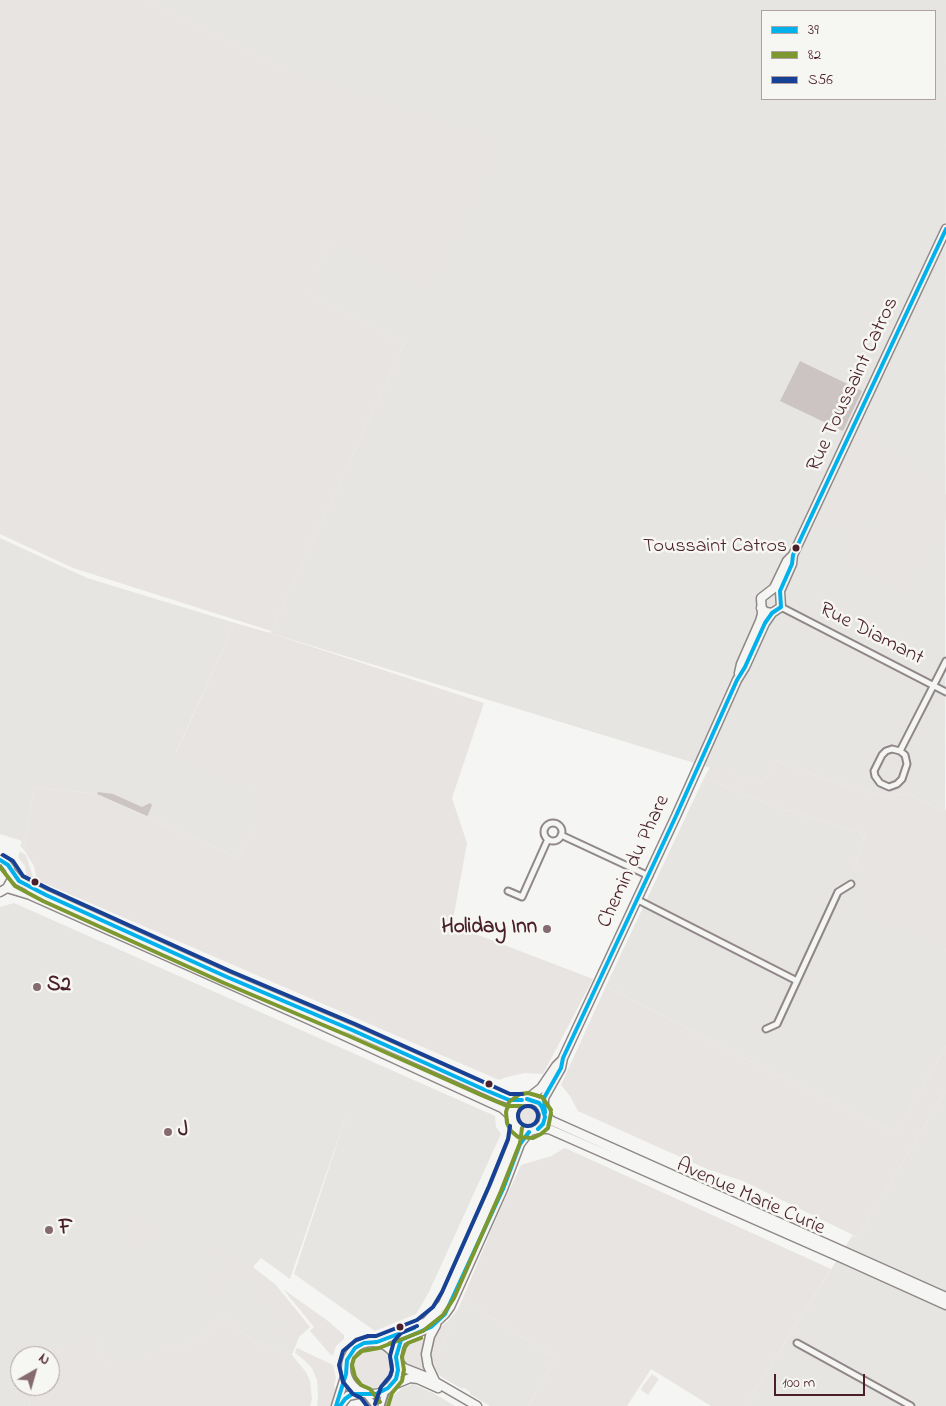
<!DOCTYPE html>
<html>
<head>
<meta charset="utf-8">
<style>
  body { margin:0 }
  #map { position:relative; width:946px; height:1406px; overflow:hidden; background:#f5f5f3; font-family:"Indie Flower",sans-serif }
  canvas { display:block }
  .legend { position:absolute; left:761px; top:10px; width:175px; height:90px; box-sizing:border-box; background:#f6f6f2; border:1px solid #b1a0a2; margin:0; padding:6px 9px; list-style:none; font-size:15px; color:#4a1f2b }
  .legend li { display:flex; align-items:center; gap:10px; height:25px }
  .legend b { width:25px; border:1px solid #b1a0a2 }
  .north { position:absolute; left:10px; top:1346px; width:50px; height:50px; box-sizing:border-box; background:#f6f6f2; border:1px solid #b1a0a2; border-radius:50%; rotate:38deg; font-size:14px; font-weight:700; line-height:20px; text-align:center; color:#4a1f2b }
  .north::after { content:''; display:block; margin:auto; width:18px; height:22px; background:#866a71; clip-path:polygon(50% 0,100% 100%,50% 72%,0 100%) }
  .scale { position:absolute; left:774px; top:1374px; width:91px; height:22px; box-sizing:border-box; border:2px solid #4a1f2b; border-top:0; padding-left:6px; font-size:15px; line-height:18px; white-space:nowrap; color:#4a1f2b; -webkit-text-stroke:4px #f6f6f2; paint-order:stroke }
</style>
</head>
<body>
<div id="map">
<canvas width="946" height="1406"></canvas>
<ul class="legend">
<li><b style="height:6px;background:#00b1eb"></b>39</li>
<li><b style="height:6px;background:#7c982e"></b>82</li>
<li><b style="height:6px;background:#164194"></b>S56</li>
</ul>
<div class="north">N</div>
<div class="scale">100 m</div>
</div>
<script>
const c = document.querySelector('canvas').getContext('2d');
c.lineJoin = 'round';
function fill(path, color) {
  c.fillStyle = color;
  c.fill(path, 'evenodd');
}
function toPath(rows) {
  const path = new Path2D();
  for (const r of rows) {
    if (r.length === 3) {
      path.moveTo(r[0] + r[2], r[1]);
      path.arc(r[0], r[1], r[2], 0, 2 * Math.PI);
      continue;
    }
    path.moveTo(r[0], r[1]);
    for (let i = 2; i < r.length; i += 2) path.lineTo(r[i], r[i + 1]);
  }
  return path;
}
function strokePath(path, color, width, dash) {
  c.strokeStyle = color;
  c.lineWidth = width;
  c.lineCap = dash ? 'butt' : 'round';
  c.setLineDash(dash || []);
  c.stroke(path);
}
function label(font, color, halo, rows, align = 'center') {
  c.font = font + ' "Indie Flower",sans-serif';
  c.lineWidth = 5;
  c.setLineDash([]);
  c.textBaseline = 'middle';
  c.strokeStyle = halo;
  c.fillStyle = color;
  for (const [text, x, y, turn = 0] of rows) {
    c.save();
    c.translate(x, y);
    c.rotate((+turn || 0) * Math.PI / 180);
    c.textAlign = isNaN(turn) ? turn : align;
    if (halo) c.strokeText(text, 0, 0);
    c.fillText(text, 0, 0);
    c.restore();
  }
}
const built = toPath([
  [145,0,946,0,945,811,906,793,889,798,823,778,775,760,763,784,270,633,404,344,306,292,330,242,289,72],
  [762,11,935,11,935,99,762,99],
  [0,538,87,578,235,623,176,752,268,794,239,858,96,794,34,787,24,850,20,846,22,841,0,834],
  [704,778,776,807,865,834,854,868,869,878,938,945,946,950,946,1046,896,1133,765,1069,606,986],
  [14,903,495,1116,496,1127,501,1134,428,1294,416,1314,375,1331,294,1274,348,1110,290,1279,261,1258,253,1267,276,1285,310,1327,299,1337,292,1355,255,1342,224,1318,221,1318,198,1341,106,1368,97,1340,27,1356,20,1356,20,1386,28,1386,30,1406,0,1406,0,907],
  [946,1091,946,1406,745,1406,852,1236,857,1237],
  [462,1300,557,1358,528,1406,490,1406,470,1394,470,1392,464,1388,462,1389,440,1376,436,1369,436,1358],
  [413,1384,433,1393,455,1406,389,1406,393,1396,402,1388]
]);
const green = toPath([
  [0,0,145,0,289,72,498,141,428,292,330,242,307,292,404,344,271,631,73,568,0,534],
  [861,429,946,494,946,519,903,594,844,557,850,541,844,524,837,526,835,519,827,521,828,525,822,533,814,529,826,505,855,521,852,528,859,525,869,530,871,525,875,530,882,533,885,525,882,521,874,518,873,520,863,515,860,522,827,503],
  [235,623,270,633,484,703,452,798,467,843,452,925,593,979,543,1074,525,1073,507,1077,499,1080,37,880,34,866,24,850,34,787,96,794,239,858,267,794,176,753],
  [775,760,823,778,889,798,906,793,945,811,946,809,946,950,858,908,869,879,854,868,865,834,776,807,704,778,710,767,763,784],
  [20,851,26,855,33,877,27,878,25,866,18,857],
  [606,986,765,1069,896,1133,946,1046,946,1091,857,1237,743,1181,707,1169,578,1111,570,1096,561,1085],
  [528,1115,12],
  [565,1148,831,1269,745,1406,711,1406,651,1369,627,1406,528,1406,557,1358,462,1300,496,1219,521,1165,551,1156],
  [128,1212,141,1219,158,1239,132,1244,123,1213],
  [204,1239,273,1287,307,1326,305,1328,289,1310,231,1269],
  [225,1270,230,1276,228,1280,222,1282,215,1275],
  [209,1276,217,1285,217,1290,211,1296,205,1291,203,1285],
  [283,1289,328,1321,344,1335,344,1339,336,1346,333,1355,331,1355,310,1331,314,1327],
  [256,1292,288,1314,294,1321,289,1321,256,1298],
  [458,1309,436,1358,436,1369,440,1376,432,1371,428,1348,435,1331,449,1320],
  [221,1318,224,1318,255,1342,292,1355,306,1372,310,1381,312,1399,310,1406,30,1406,28,1386,50,1386,50,1356,27,1356,97,1339,106,1367,198,1341],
  [293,1325,298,1327,302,1333,298,1337,295,1344,279,1337,276,1332,276,1329],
  [429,1333,427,1370,412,1367,405,1364,401,1357,401,1350,406,1345,425,1337,424,1335],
  [372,1368,20],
  [297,1348,333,1365,336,1378,334,1386,337,1391,332,1406,317,1406,318,1395,317,1380,312,1368,304,1360,295,1353],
  [652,1374,659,1379,648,1395,641,1390,642,1387]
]);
const water = toPath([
  [800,361,862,391,843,431,780,401],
  [98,792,113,794,142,807,150,803,152,805,148,815,147,816,97,794]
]);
const street = toPath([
  [781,607,946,692],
  [892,749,900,751,905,755,907,764,902,779,897,784,889,787,880,783,875,776,874,771,882,755,886,751,892,749],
  [900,751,946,661],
  [553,832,9],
  [561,835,649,876],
  [508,891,522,897,548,839],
  [638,900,797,981],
  [766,1029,777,1024,838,892,851,884],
  [797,1343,911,1406],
  [365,1393,375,1406],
  [381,1406,386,1390]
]);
const secondary = toPath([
  [761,608,766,612,772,613,781,607,780,591,792,564,793,555,946,229],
  [772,613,765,623,745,667,737,680,676,816,563,1058,561,1068,544,1098,544,1107,545,1113,545,1117,543,1124,538,1129,527,1132,521,1131,513,1122,512,1113,515,1105,522,1100,533,1100,539,1103,542,1107,545,1113,548,1118,552,1121,946,1297],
  [739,673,741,664,760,621,762,614,761,598,774,588,787,561,793,555],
  [0,860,4,861,10,869,12,879,7,888,0,892],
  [12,873,19,881,46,895,227,977,352,1030,500,1096,514,1101,522,1100],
  [7,888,30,895,310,1020,502,1108,512,1117],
  [527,1099,541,1088,556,1066,562,1060],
  [538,1129,549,1129,844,1259,946,1305],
  [372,1368,26],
  [377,1342,426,1322,443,1304,495,1188,514,1141,516,1127],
  [396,1357,398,1347,401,1340,431,1327,445,1314,450,1307,503,1189,520,1144,529,1132],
  [397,1361,404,1368,427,1377,477,1406],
  [435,1381,428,1366,426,1354,430,1336,436,1325],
  [391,1386,410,1378,418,1379,438,1388],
  [336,1406,346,1374],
  [340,1406,348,1396,362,1393]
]);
const bus1 = toPath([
  [0,860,8,865,19,881,46,895,227,977,352,1030,483,1089,509,1100,522,1100],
  [527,1099,539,1103,542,1107,545,1117,543,1124,538,1129],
  [545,1113,544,1098,561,1068,563,1058,676,816,737,680,745,667,765,623,772,613,781,607,780,591,792,564,793,555,946,229],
  [336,1406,346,1374,347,1360,355,1348,364,1343,377,1342,414,1328],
  [340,1406,345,1399,352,1394,376,1394,388,1388,396,1379,398,1370,396,1357,401,1340,431,1327,445,1314,503,1189,520,1144,529,1132]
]);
const bus2 = toPath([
  [0,867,15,886,43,901,224,983,349,1036,481,1095,507,1106,522,1106],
  [551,1110,542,1097,528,1093,520,1094,509,1102,506,1112,507,1123,511,1131,518,1137,533,1138,541,1134,548,1128,551,1113],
  [380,1402,370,1389,361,1385,355,1377,352,1365,354,1358,362,1351,379,1348,423,1331,443,1315,454,1298,501,1191,520,1143,522,1128],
  [388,1406,392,1393,402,1381,404,1370,402,1357,405,1347,408,1343,421,1338]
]);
const bus3 = toPath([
  [3,855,13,861,23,876,49,889,230,971,355,1024,486,1083,510,1094,522,1094],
  [528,1116,10],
  [375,1404,381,1387,390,1376,392,1370,390,1356,394,1341,401,1333,417,1326],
  [367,1406,361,1398,353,1394,343,1382,339,1365,343,1351,356,1340,368,1336,376,1336,417,1320,433,1307,442,1292,489,1186,508,1139,510,1126]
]);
const markers = [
  [796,548,4.5,"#4a1f2b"],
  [35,882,4.5,"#4a1f2b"],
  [547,929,5,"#866a71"],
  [37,987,5,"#866a71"],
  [489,1084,4.5,"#4a1f2b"],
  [168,1132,5,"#866a71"],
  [49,1230,5,"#866a71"],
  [400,1327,4.5,"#4a1f2b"]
];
const busNames = [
  ["Toussaint Catros",787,548]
];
const streetNames = [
  ["Rue Toussaint Catros",854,385,-65],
  ["Rue Diamant",871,635,27],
  ["Chemin du Phare",635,862,-65],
  ["Avenue Marie Curie",750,1198,24]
];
const poiNames = [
  ["Holiday Inn",537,929,"right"],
  ["S2",47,987],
  ["J",178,1132],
  ["F",59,1230]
];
fill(built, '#e7e5e2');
fill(green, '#e8e4e2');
fill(water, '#ccc3c3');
strokePath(street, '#8f8788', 9);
strokePath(secondary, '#8f8788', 11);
strokePath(street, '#f5f5f3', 5);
strokePath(secondary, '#f5f5f3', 8);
strokePath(bus1, '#00b1eb', 4);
strokePath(bus2, '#7c982e', 4);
strokePath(bus3, '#164194', 4);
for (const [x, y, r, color] of markers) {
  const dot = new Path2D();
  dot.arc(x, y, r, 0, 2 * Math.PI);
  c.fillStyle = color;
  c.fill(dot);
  strokePath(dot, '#f6f6f2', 2);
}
label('20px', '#4a1f2b', '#f6f6f2', busNames, 'right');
label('21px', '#4a1f2b', '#f6f6f2', streetNames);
label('bold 21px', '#4a1f2b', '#f6f6f2', poiNames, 'left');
</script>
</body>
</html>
